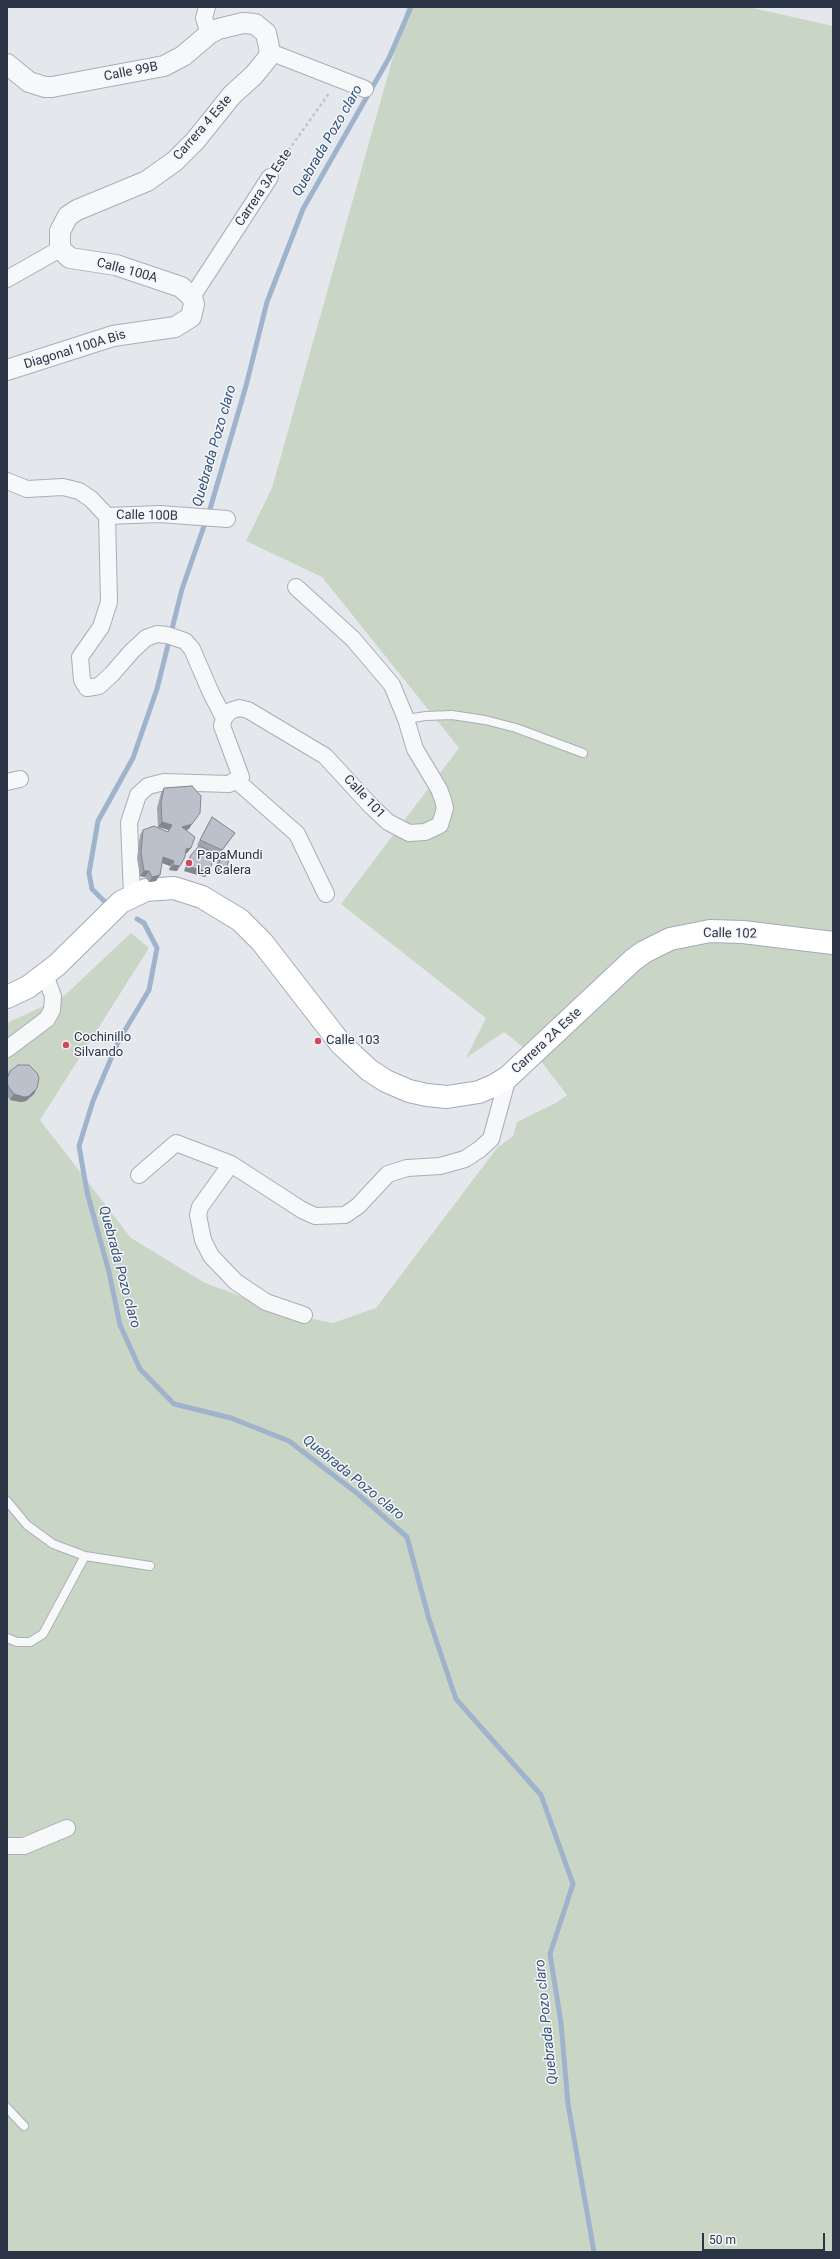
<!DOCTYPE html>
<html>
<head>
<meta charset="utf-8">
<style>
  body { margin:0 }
  #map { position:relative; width:840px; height:2259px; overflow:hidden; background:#e4e7ec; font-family:Roboto,sans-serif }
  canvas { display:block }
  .frame { position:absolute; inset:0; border:8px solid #2b3445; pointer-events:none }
  .scale { position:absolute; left:702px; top:2233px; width:123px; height:18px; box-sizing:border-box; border:2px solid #2b3445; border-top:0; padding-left:5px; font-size:12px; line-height:14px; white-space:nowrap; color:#2b3445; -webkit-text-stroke:3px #f4f6f9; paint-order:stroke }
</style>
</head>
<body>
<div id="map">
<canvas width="840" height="2259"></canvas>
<div class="frame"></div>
<div class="scale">50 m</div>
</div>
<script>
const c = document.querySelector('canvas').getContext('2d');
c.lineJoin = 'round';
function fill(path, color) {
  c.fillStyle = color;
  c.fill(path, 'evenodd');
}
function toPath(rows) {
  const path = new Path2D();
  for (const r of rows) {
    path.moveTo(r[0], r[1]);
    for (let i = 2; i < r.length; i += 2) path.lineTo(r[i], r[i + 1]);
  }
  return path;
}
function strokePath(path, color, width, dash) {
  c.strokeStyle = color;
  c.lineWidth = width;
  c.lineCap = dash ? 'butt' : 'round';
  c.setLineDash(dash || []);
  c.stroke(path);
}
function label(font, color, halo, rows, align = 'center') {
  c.font = font + ' Roboto,sans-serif';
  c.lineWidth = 3;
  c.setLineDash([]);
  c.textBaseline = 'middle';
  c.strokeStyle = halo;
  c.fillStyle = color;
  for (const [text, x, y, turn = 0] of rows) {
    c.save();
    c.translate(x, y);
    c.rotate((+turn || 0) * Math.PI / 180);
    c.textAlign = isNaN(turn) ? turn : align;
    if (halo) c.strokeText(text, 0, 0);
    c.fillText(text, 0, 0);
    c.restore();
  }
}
const green = toPath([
  [407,7,748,7,833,26,833,2252,7,2252,7,1023,63,997,131,933,149,948,40,1120,131,1238,205,1283,289,1314,333,1323,376,1308,497,1148,513,1136,517,1122,556,1103,567,1095,541,1061,504,1032,466,1058,486,1018,341,904,459,748,322,577,246,541,272,488]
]);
const stream = toPath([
  [104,901,92,889,89,873,98,821,133,758,157,689,182,589,210,509,246,386,267,302,303,209,389,58,411,7],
  [137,919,144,923,157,948,149,990,118,1042,93,1101,79,1146,87,1192,109,1272,120,1325,140,1369,174,1404,231,1418,289,1441,358,1494,407,1537,429,1619,456,1699,541,1795,573,1884,550,1954,561,2023,568,2104,594,2252]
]);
const path = toPath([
  [278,165,330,92]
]);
const service = toPath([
  [406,719,426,716,452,715,485,720,516,728,583,753],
  [7,1501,27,1525,53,1544,85,1556,150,1566],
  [7,1638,17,1642,30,1642,43,1634,85,1556],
  [7,2108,24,2126]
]);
const minor = toPath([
  [207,7,204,18,209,34],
  [270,52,365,89],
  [7,279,60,249],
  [192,297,270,177],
  [7,481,27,489,63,487,79,491,91,499,107,516,160,514,227,519],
  [107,516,109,602,101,627,80,657,82,680,87,688,99,686,112,674,132,651,146,638,157,634,167,635,185,641,192,649,211,693,224,718],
  [224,718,230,711,239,708,248,710,325,756,371,806,388,822,409,833,425,832,440,825,445,808,443,800,439,789,415,749,406,719,392,685,353,639,296,587],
  [237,781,297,834,326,894],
  [7,782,20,779],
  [132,896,129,823,138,795,148,786,164,782,229,784,241,777,222,726,224,718],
  [7,1049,47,1019,52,1010,53,996,45,975],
  [231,1164,200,1207,198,1215,203,1240,211,1256,236,1282,266,1302,304,1315],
  [139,1175,176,1143,231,1164,302,1210,315,1216,345,1215,358,1206,388,1174,407,1168,440,1166,465,1159,480,1149,491,1139,508,1077],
  [7,1846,24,1846,67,1828]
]);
const tertiary = toPath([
  [7,64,29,82,45,87,52,87,164,66,183,56,209,34,218,29,243,23,255,24,266,33,270,52,267,59,254,75,232,95,195,141,175,161,147,181,77,210,68,216,60,231,60,249,70,258,116,265,181,287,192,297,194,304,191,317,175,327,113,336,7,370]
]);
const primary = toPath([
  [7,997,28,987,57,965,121,902,146,890,174,888,202,897,240,920,262,942,341,1044,369,1070,386,1081,409,1091,427,1095,447,1097,479,1092,495,1085,508,1077,633,960,644,952,670,939,710,931,743,932,833,943]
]);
const wall = toPath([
  [164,788,189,829,186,830,191,848,187,853,186,853,177,871,169,870,170,866,162,863,156,881,149,882,145,877,140,876,137,858,140,835,143,830,167,832,169,830,158,827,157,808,161,793],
  [212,817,235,833,219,855,207,850,208,872,205,877,184,871,187,860,191,855,199,846,197,845,209,822],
  [222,854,226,870,222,875,214,872,218,859],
  [10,1071,34,1094,26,1101,21,1102,10,1100,7,1095,7,1075]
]);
const shadedWall = toPath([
  [162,822,172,825,169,830,158,827],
  [192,824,189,829,178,832,182,827],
  [191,848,187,853,182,854,186,849],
  [163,857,174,861,170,866,160,862],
  [173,865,180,866,177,871,169,870],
  [187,866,208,872,205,877,184,871],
  [218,867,226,870,222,875,214,872],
  [144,871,149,871,145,877,140,876],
  [160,875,156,881,149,882,152,877],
  [37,1088,34,1094,26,1101,21,1102,10,1100,14,1094]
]);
const building = toPath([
  [192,786,201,796,200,813,192,824,182,827,195,837,191,848,186,849,185,857,180,866,173,865,174,861,163,857,160,875,152,877,149,871,144,871,141,853,143,830,154,826,168,832,172,825,162,822,161,803,164,788,192,786],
  [212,817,235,833,222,850,200,840,212,817],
  [199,846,217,854,208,872,187,866,191,855,199,846],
  [222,854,230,856,226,870,218,867,222,854],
  [18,1065,29,1065,37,1073,39,1078,37,1088,29,1096,24,1097,14,1094,8,1086,7,1079,10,1071,18,1065]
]);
const markers = [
  [189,863,4,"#d1495b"],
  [318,1041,4,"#d1495b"],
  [66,1045,4,"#d1495b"]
];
const streetNames = [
  ["Calle 99B",131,72,-11],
  ["Carrera 4 Este",203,128,-49],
  ["Carrera 3A Este",264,188,-56],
  ["Calle 100A",127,271,15],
  ["Diagonal 100A Bis",75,350,-17],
  ["Calle 100B",147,516,1],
  ["Calle 101",364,797,47],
  ["Calle 102",730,934,1],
  ["Carrera 2A Este",547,1041,-43]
];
const poiNames = [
  ["PapaMundi",197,856],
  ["La Calera",197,871],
  ["Cochinillo",74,1038],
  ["Silvando",74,1053],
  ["Calle 103",326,1041]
];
const waterNames = [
  ["Quebrada Pozo claro",328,141,-60],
  ["Quebrada Pozo claro",215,446,-74],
  ["Quebrada Pozo claro",119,1267,75],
  ["Quebrada Pozo claro",353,1478,39],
  ["Quebrada Pozo claro",547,2022,-96]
];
fill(green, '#c9d6c5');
strokePath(stream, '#9fb4cc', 5);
strokePath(service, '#a9aeb7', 10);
strokePath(minor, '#a9aeb7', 18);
strokePath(tertiary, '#a9aeb7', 22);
strokePath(primary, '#a3abb8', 24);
strokePath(path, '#c2c5cb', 2.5, [3, 3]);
strokePath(service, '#f7f8fa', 8);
strokePath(minor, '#f7f8fa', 16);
strokePath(tertiary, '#f7f8fa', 20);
strokePath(primary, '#fff', 22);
fill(wall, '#a1a5ae');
fill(shadedWall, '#83868d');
fill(building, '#bbc0ca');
strokePath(building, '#83868d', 1);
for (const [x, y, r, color] of markers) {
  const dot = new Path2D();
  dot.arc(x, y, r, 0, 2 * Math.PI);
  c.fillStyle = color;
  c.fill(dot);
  strokePath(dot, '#f4f6f9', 1.5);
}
label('13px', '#2b3445', '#f4f6f9', streetNames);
label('13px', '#2b3445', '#f4f6f9', poiNames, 'left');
label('italic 14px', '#34527a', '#f4f6f9', waterNames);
</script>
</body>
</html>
